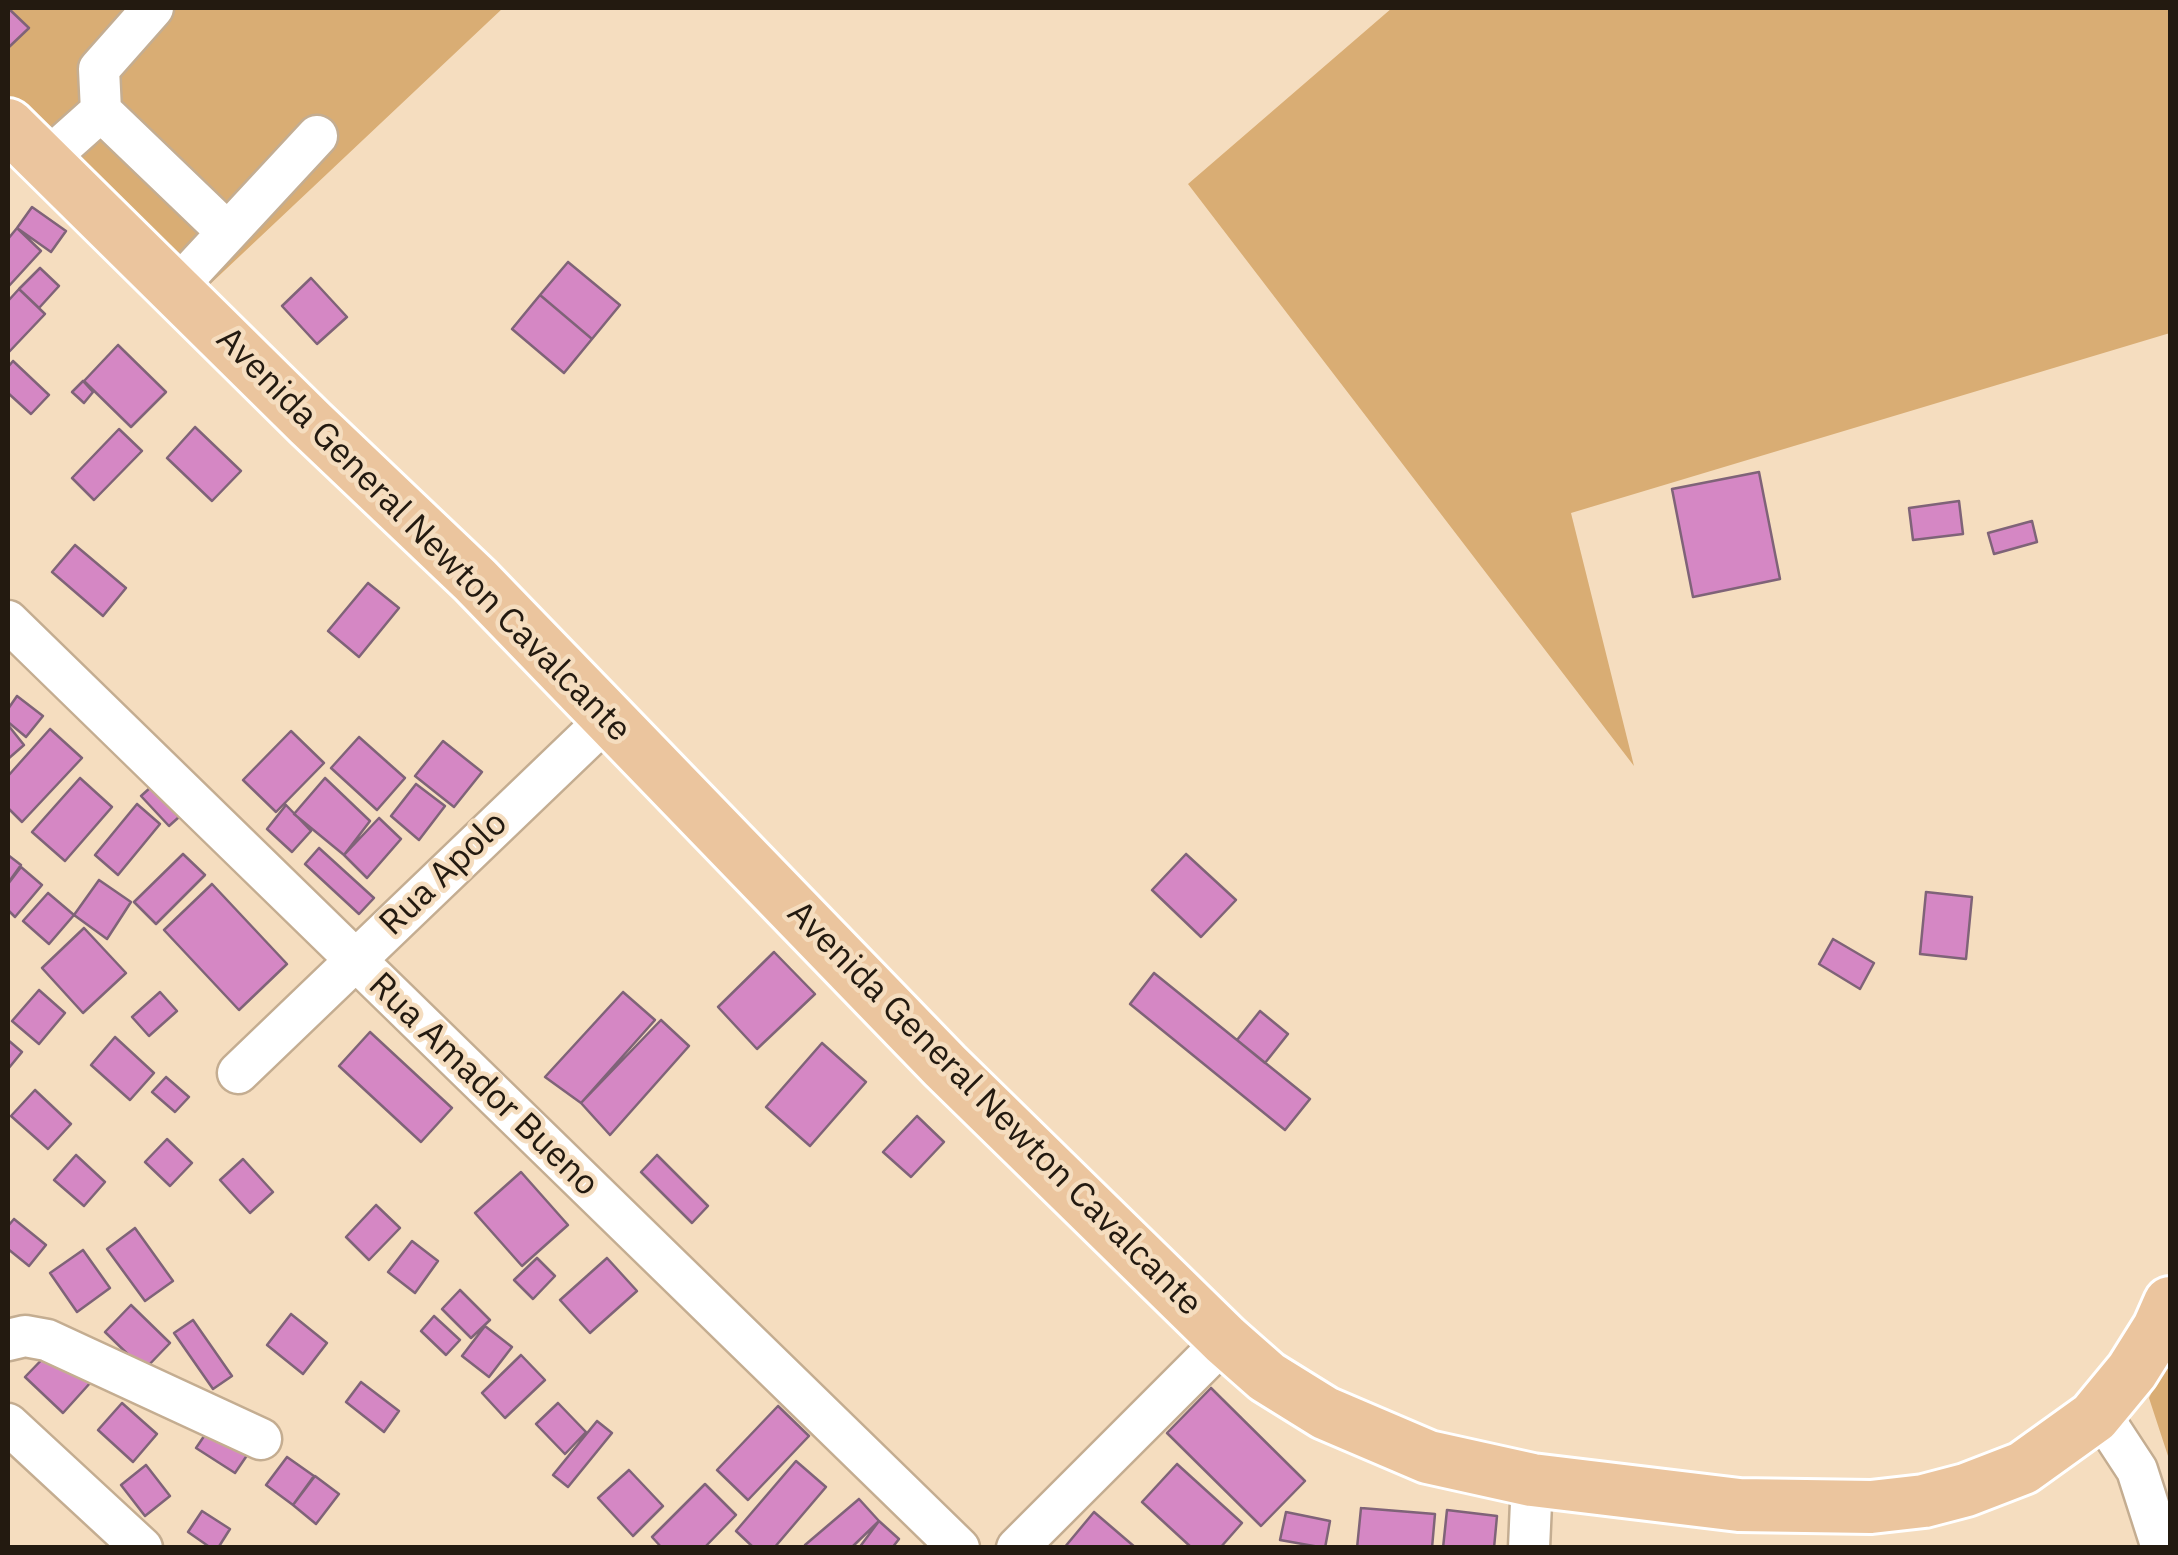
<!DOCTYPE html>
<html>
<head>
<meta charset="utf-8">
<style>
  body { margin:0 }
  #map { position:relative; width:2178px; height:1555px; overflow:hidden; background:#f5ddbf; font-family:"IBM Plex Sans",sans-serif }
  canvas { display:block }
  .frame { position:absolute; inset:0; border:10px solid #231a10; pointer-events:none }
</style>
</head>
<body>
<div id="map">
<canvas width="2178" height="1555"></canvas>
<div class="frame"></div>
</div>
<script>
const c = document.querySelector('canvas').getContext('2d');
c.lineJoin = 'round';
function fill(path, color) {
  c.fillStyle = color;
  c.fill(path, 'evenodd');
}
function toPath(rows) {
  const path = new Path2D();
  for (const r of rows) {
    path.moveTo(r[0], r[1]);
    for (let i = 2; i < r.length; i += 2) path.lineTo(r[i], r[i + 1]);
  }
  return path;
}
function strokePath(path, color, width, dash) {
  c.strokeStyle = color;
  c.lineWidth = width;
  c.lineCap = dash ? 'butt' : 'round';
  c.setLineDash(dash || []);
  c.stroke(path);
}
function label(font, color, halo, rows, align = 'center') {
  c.font = font + ' "IBM Plex Sans",sans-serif';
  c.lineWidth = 9;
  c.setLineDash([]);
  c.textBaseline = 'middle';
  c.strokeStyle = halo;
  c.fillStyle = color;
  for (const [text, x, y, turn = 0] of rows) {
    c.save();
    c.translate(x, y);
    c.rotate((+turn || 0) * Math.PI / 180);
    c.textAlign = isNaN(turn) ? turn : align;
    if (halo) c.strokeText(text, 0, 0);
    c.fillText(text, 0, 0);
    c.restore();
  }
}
const green = toPath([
  [8,8,503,8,207,287,8,97],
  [1392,8,2170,8,2170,333,1571,513,1634,766,1188,184],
  [2170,1354,2170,1462,2149,1398]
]);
const building = toPath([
  [8,8,29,28,8,48,8,8],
  [32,207,66,231,51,252,17,228,32,207],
  [17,228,41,251,8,287,8,239,17,228],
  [568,262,620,305,592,339,540,295,568,262],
  [40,268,59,286,39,308,19,289,40,268],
  [311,278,347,317,317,344,282,306,311,278],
  [19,289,45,314,8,353,8,301,19,289],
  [540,295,592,339,564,373,512,329,540,295],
  [118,345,166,392,131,427,84,381,118,345],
  [13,361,49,395,31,414,8,393,8,367,13,361],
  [83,381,93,392,84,403,72,392,83,381],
  [195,427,241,471,212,501,167,458,195,427],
  [119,429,142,451,94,500,72,478,119,429],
  [1759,472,1780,579,1693,597,1672,489,1759,472],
  [1959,501,1963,534,1913,540,1909,508,1959,501],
  [2032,521,2037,542,1994,554,1988,533,2032,521],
  [75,545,126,588,103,616,52,572,75,545],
  [368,583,399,608,359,657,328,631,368,583],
  [17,696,43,716,26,737,8,722,8,709,17,696],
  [8,725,24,745,8,759,8,725],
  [50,729,82,758,22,822,8,808,8,776,50,729],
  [291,731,324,763,276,812,243,780,291,731],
  [359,737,405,778,377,810,331,768,359,737],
  [443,741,482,772,454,807,415,776,443,741],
  [80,778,112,807,65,861,32,832,80,778],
  [325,778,370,821,344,855,294,814,325,778],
  [416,784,445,806,419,840,391,816,416,784],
  [151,787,179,817,169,826,141,796,151,787],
  [137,804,160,824,118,875,95,855,137,804],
  [286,805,311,831,292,852,267,829,286,805],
  [379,818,401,839,367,878,344,855,379,818],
  [319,848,374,898,359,914,305,864,319,848],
  [183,854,205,875,156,924,134,902,183,854],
  [1186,854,1236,900,1201,937,1152,890,1186,854],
  [8,855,21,865,8,883,8,855],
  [21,867,42,885,15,917,8,910,8,884,21,867],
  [99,880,131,902,107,939,74,915,99,880],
  [212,884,287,964,239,1010,164,930,212,884],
  [1926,892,1972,897,1966,959,1920,954,1926,892],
  [48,893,74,915,49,944,23,921,48,893],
  [84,928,126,973,83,1013,42,968,84,928],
  [1833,939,1874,963,1860,989,1819,964,1833,939],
  [774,952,815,994,757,1049,718,1007,774,952],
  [1154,973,1310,1099,1285,1130,1130,1004,1154,973],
  [39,990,65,1013,39,1044,12,1021,39,990],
  [160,992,177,1011,149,1036,132,1017,160,992],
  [623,992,655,1020,581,1103,545,1077,623,992],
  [1260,1011,1288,1034,1265,1063,1237,1040,1260,1011],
  [661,1020,689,1046,610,1135,581,1103,661,1020],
  [370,1032,452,1108,421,1142,339,1066,370,1032],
  [115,1037,154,1073,130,1100,91,1065,115,1037],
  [8,1040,22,1052,8,1069,8,1040],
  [822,1043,866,1082,810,1146,766,1107,822,1043],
  [166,1077,189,1097,175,1112,152,1092,166,1077],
  [35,1090,71,1124,48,1149,11,1116,35,1090],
  [917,1116,944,1142,911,1177,883,1152,917,1116],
  [167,1139,192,1163,170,1186,145,1162,167,1139],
  [76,1155,105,1182,84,1206,54,1180,76,1155],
  [657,1155,708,1206,692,1223,641,1172,657,1155],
  [243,1159,273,1192,250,1213,220,1180,243,1159],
  [521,1172,568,1225,522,1266,475,1213,521,1172],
  [376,1205,400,1228,369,1260,346,1237,376,1205],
  [14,1219,46,1245,29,1266,8,1249,8,1226,14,1219],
  [135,1228,173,1281,145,1301,107,1249,135,1228],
  [412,1241,438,1261,415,1293,388,1272,412,1241],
  [83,1250,110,1288,77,1312,50,1273,83,1250],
  [537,1258,555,1276,533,1299,514,1280,537,1258],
  [607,1258,637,1291,590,1333,560,1300,607,1258],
  [460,1290,490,1320,471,1338,442,1309,460,1290],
  [131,1305,170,1343,144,1370,105,1332,131,1305],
  [291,1314,327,1343,303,1374,267,1345,291,1314],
  [434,1316,460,1340,446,1355,421,1331,434,1316],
  [193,1320,232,1376,213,1389,174,1333,193,1320],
  [485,1326,512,1347,489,1377,462,1356,485,1326],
  [54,1347,91,1382,63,1413,25,1377,54,1347],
  [521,1355,545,1380,505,1418,482,1393,521,1355],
  [361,1382,399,1411,384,1432,346,1402,361,1382],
  [1211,1388,1305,1481,1261,1526,1167,1433,1211,1388],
  [122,1403,157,1434,133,1462,98,1430,122,1403],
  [558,1403,586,1432,565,1454,536,1424,558,1403],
  [778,1406,809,1436,748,1500,717,1470,778,1406],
  [597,1421,612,1433,568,1487,553,1475,597,1421],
  [211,1426,250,1451,235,1473,196,1448,211,1426],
  [287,1457,314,1476,293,1505,266,1485,287,1457],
  [796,1461,826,1487,774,1548,754,1548,736,1531,796,1461],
  [1177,1464,1242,1523,1220,1548,1192,1548,1142,1502,1177,1464],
  [146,1465,170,1496,145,1516,121,1485,146,1465],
  [629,1470,663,1506,633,1536,598,1498,629,1470],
  [315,1476,339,1494,316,1524,293,1505,315,1476],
  [705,1484,736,1515,704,1548,662,1548,652,1537,705,1484],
  [859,1499,879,1521,851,1548,807,1548,805,1545,859,1499],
  [1361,1508,1435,1514,1432,1548,1357,1548,1361,1508],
  [1447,1510,1497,1516,1494,1548,1443,1548,1447,1510],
  [202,1511,230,1529,218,1548,211,1548,188,1532,202,1511],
  [1094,1512,1136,1548,1064,1548,1094,1512],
  [1286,1512,1330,1521,1325,1548,1280,1540,1286,1512],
  [879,1521,899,1539,892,1548,859,1548,879,1521]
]);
const minor = toPath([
  [101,111,226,231],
  [45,161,101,111,99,69,153,8],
  [175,289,317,136],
  [8,621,959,1548],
  [238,1073,608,718],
  [8,1340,25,1336,47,1340,261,1439],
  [2099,1412,2137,1470,2162,1548],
  [8,1424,142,1548],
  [1017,1548,1225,1340],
  [1529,1548,1532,1480]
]);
const major = toPath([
  [8,125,310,423,475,580,945,1066,1225,1340,1267,1377,1325,1413,1428,1457,1532,1480,1739,1505,1871,1507,1924,1501,1966,1490,2023,1468,2094,1417,2132,1371,2159,1328,2170,1303]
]);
const streetNames = [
  ["Avenida General Newton Cavalcante",423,535,45],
  ["Rua Apolo",444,874,-44],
  ["Rua Amador Bueno",483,1085,44],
  ["Avenida General Newton Cavalcante",994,1109,45]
];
fill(green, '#d9ad74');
fill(building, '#d587c4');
strokePath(building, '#7f6378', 2.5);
strokePath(minor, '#c4ad91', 45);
strokePath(major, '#fff', 58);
strokePath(minor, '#fff', 40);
strokePath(major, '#ebc59e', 52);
label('35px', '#231a10', '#f5ddbf', streetNames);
</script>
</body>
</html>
